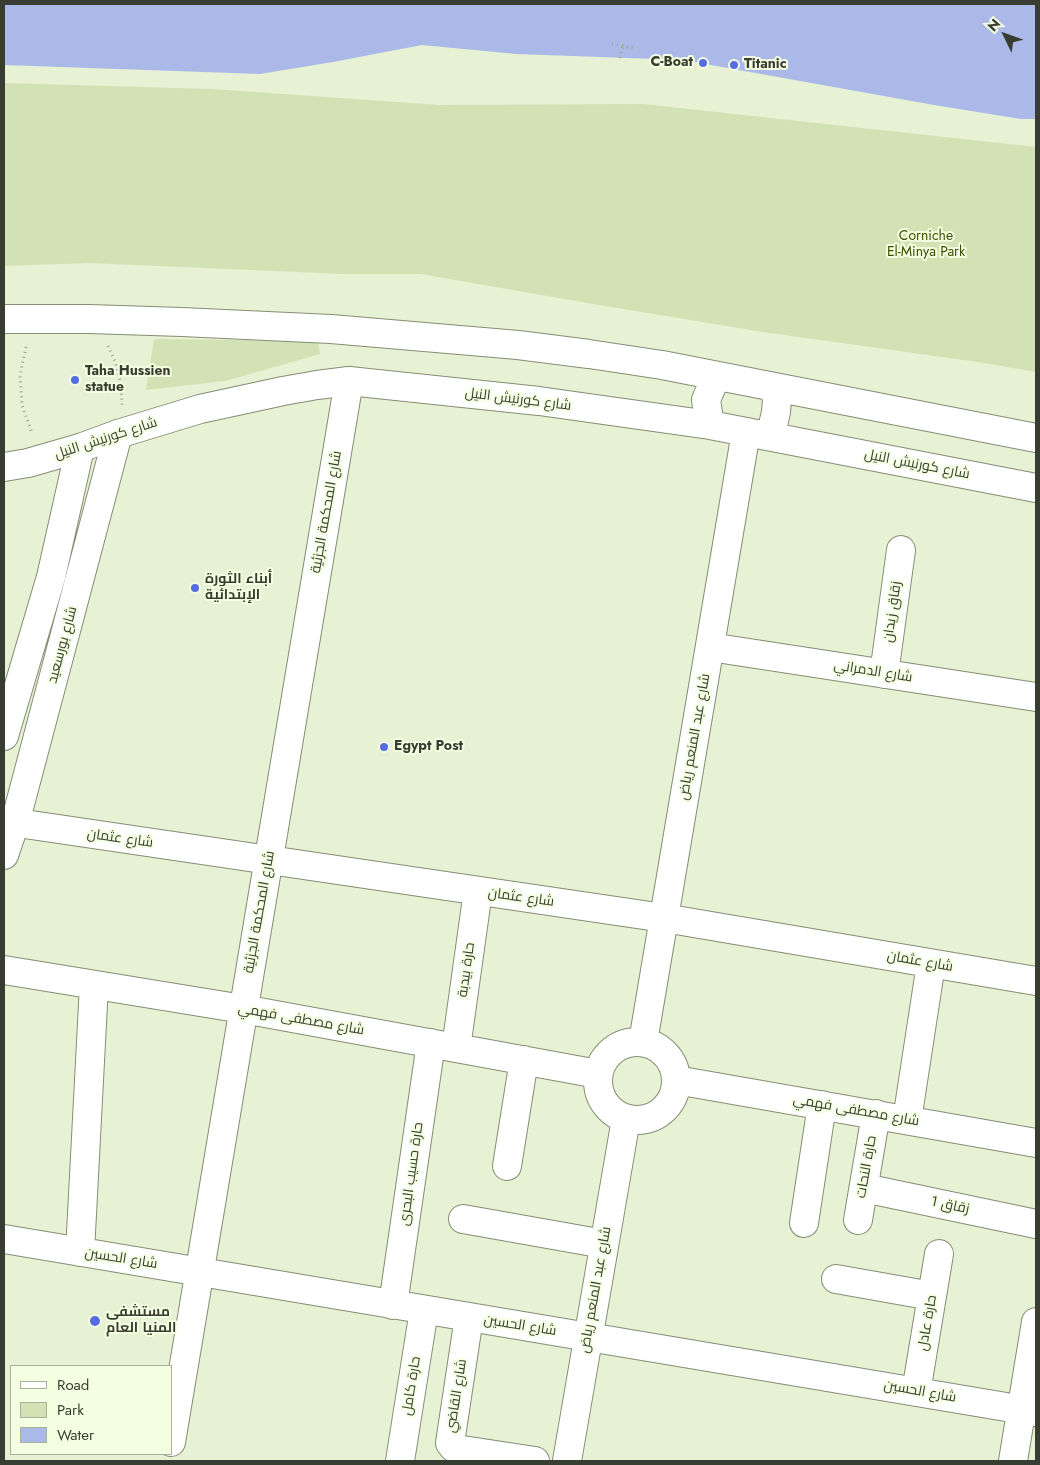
<!DOCTYPE html>
<html>
<head>
<meta charset="utf-8">
<style>
  body { margin:0 }
  #map { position:relative; width:1040px; height:1465px; overflow:hidden; background:#e7f1d4; font-family:Jost,sans-serif }
  canvas { display:block }
  .frame { position:absolute; inset:0; border:5px solid #393d31; pointer-events:none }
  .legend { position:absolute; left:10px; top:1365px; width:162px; height:90px; box-sizing:border-box; background:#f4ffe1; border:1px solid #a9b19b; margin:0; padding:6px 9px; list-style:none; font-size:15px; color:#393d31 }
  .legend li { display:flex; align-items:center; gap:10px; height:25px }
  .legend b { width:25px; border:1px solid #a9b19b }
  .north { position:absolute; left:980px; top:10px; width:50px; height:50px; -webkit-text-stroke:4px #f4ffe1; paint-order:stroke; rotate:312deg; font-size:14px; font-weight:700; line-height:20px; text-align:center; color:#393d31 }
  .north::after { content:''; display:block; margin:auto; width:18px; height:22px; background:#393d31; clip-path:polygon(50% 0,100% 100%,50% 72%,0 100%) }
</style>
</head>
<body>
<div id="map">
<canvas width="1040" height="1465"></canvas>
<div class="frame"></div>
<ul class="legend">
<li><b style="height:6px;background:#fff"></b>Road</li>
<li><b style="height:14px;background:#d2e2b5"></b>Park</li>
<li><b style="height:14px;background:#abb9e8"></b>Water</li>
</ul>
<div class="north">N</div>
</div>
<script>
const c = document.querySelector('canvas').getContext('2d');
c.lineJoin = 'round';
function fill(path, color) {
  c.fillStyle = color;
  c.fill(path, 'evenodd');
}
function toPath(rows) {
  const path = new Path2D();
  for (const r of rows) {
    if (r.length === 3) {
      path.moveTo(r[0] + r[2], r[1]);
      path.arc(r[0], r[1], r[2], 0, 2 * Math.PI);
      continue;
    }
    path.moveTo(r[0], r[1]);
    for (let i = 2; i < r.length; i += 2) path.lineTo(r[i], r[i + 1]);
  }
  return path;
}
function strokePath(path, color, width, dash) {
  c.strokeStyle = color;
  c.lineWidth = width;
  c.lineCap = dash ? 'butt' : 'round';
  c.setLineDash(dash || []);
  c.stroke(path);
}
function label(font, color, halo, rows, align = 'center') {
  c.font = font + ' Jost,Cairo,sans-serif';
  c.lineWidth = 4;
  c.setLineDash([]);
  c.textBaseline = 'middle';
  c.strokeStyle = halo;
  c.fillStyle = color;
  for (const [text, x, y, turn = 0] of rows) {
    c.save();
    c.translate(x, y);
    c.rotate((+turn || 0) * Math.PI / 180);
    c.textAlign = isNaN(turn) ? turn : align;
    if (halo) c.strokeText(text, 0, 0);
    c.fillText(text, 0, 0);
    c.restore();
  }
}
const green = toPath([
  [4,83,212,89,440,105,643,104,1036,147,1036,372,978,362,763,332,599,305,421,274,344,274,88,263,4,266],
  [154,339,318,341,320,354,225,381,146,390]
]);
const water = toPath([
  [4,4,1036,4,1036,119,1021,119,934,105,683,60,516,54,422,45,333,62,260,74,4,65]
]);
const path = toPath([
  [612,44,634,48],
  [620,58,623,46],
  [108,346,115,361,121,385,122,405],
  [26,347,20,375,22,405,32,433]
]);
const minor = toPath([
  [710,647,1036,697],
  [884,674,901,550],
  [4,821,664,918,1036,981],
  [4,970,243,1009,598,1074],
  [637,1081,39],
  [643,1042,746,432],
  [456,1048,478,891],
  [676,1080,1036,1143],
  [907,1120,931,964],
  [507,1166,524,1060],
  [864,1188,1036,1224],
  [463,1219,604,1244],
  [858,1220,876,1114],
  [804,1223,822,1105],
  [4,1239,1036,1412],
  [80,1252,94,985],
  [836,1279,932,1296],
  [393,1305,431,1043],
  [469,1317,450,1443,453,1447,456,1449,535,1461],
  [916,1392,939,1254],
  [171,1442,349,381],
  [400,1461,424,1310],
  [567,1461,626,1119],
  [1013,1461,1036,1322]
]);
const secondary = toPath([
  [4,736,51,577,80,448],
  [4,855,15,823,118,434]
]);
const primary = toPath([
  [4,319,89,319,182,322,331,329,518,345,589,354,662,365,1036,438],
  [710,425,706,400,711,388,718,376],
  [767,436,773,425,776,412,777,399,774,387],
  [4,467,28,463,80,448,118,434,200,409,283,391,317,385,349,381,539,401,710,425,1036,488]
]);
const markers = [
  [703,63,5,"#566ce2"],
  [734,65,5,"#566ce2"],
  [75,380,5,"#566ce2"],
  [195,588,5,"#566ce2"],
  [384,747,5,"#566ce2"],
  [95,1321,6,"#566ce2"]
];
const poiNames = [
  ["C-Boat",693,63,"right"],
  ["Titanic",744,65],
  ["Taha Hussien",85,372],
  ["statue",85,388],
  ["أبناء الثورة",205,580],
  ["الإبتدائية",205,596],
  ["Egypt Post",394,747],
  ["مستشفى",106,1313],
  ["المنيا العام",106,1329]
];
const parkNames = [
  ["Corniche",926,237],
  ["El-Minya Park",926,253]
];
const streetNames = [
  ["شارع كورنيش النيل",518,400,7],
  ["شارع كورنيش النيل",106,439,-18],
  ["شارع كورنيش النيل",917,465,11],
  ["شارع المحكمة الجزئية",327,512,-80],
  ["زقاق زيدان",893,612,-82],
  ["شارع بورسعيد",63,645,-75],
  ["شارع الدمراني",873,672,9],
  ["شارع عبد المنعم رياض",695,737,-80],
  ["شارع عثمان",120,839,8],
  ["شارع عثمان",521,898,8],
  ["شارع المحكمة الجزئية",260,912,-80],
  ["شارع عثمان",920,962,10],
  ["حارة بيدبة",467,970,-82],
  ["شارع مصطفى فهمي",301,1020,10],
  ["شارع مصطفى فهمي",856,1111,10],
  ["حارة النحات",867,1167,-80],
  ["حارة حسيب البحرى",412,1174,-82],
  ["زقاق 1",950,1206,12],
  ["شارع الحسين",121,1259,9],
  ["شارع عبد المنعم رياض",596,1290,-80],
  ["حارة عادل",928,1323,-80],
  ["شارع الحسين",520,1326,9],
  ["حارة كامل",412,1386,-81],
  ["شارع الحسين",920,1392,10],
  ["شارع القاضي",457,1396,-81]
];
fill(green, '#d2e2b5');
fill(water, '#abb9e8');
strokePath(minor, '#858e74', 30);
strokePath(secondary, '#858e74', 30);
strokePath(primary, '#858e74', 30);
strokePath(path, '#9ba38d', 3, [1, 4]);
strokePath(minor, '#fff', 28);
strokePath(secondary, '#fff', 28);
strokePath(primary, '#fff', 28);
for (const [x, y, r, color] of markers) {
  const dot = new Path2D();
  dot.arc(x, y, r, 0, 2 * Math.PI);
  c.fillStyle = color;
  c.fill(dot);
  strokePath(dot, '#f4ffe1', 2);
}
label('bold 14px', '#393d31', '#f4ffe1', poiNames, 'left');
label('14px', '#3c4e00', '#f4ffe1', parkNames);
label('14px', '#393d31', '#f4ffe1', streetNames);
</script>
</body>
</html>
